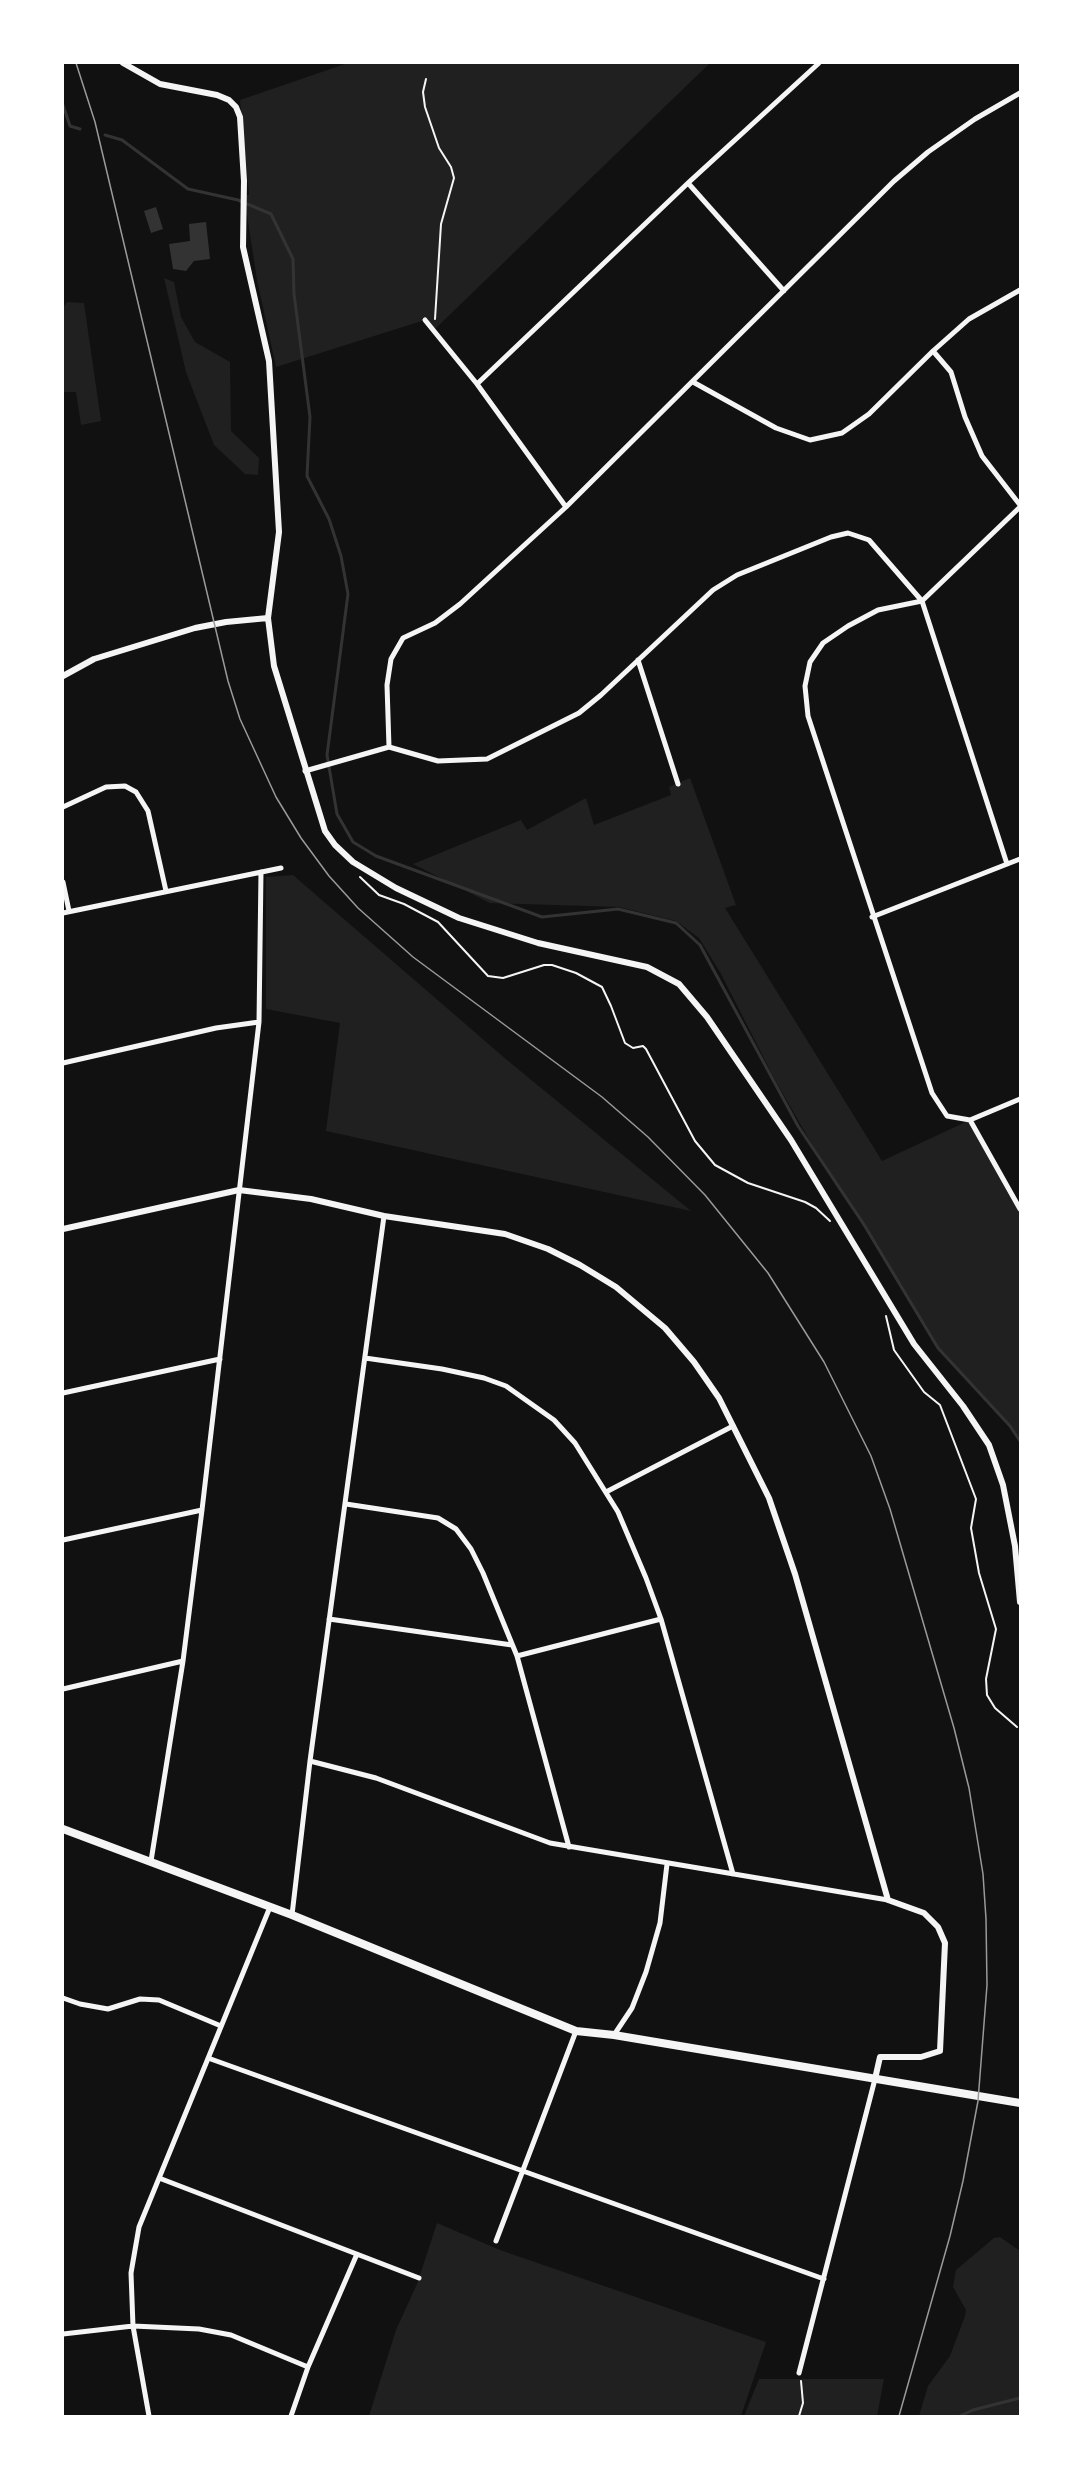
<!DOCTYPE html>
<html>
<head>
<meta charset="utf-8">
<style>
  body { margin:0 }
  #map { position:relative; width:1083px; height:2479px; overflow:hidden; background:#111; font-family:Figtree,sans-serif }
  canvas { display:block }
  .frame { position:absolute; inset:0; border:64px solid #fff; pointer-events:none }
</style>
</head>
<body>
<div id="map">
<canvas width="1083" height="2479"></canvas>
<div class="frame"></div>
</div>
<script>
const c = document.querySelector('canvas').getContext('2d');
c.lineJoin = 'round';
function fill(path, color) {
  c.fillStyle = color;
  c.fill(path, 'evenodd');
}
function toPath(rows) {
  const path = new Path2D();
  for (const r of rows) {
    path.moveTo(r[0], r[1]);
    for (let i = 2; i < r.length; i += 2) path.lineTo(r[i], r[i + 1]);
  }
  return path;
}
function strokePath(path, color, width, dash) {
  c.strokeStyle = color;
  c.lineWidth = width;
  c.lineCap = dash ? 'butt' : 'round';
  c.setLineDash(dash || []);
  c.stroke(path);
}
const green = toPath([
  [348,63,710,63,434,330,425,320,276,367,257,280,244,195,249,195,240,100],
  [164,278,174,282,181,317,195,342,230,362,231,431,259,458,258,475,245,474,214,445,186,372],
  [67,302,84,303,101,421,81,425,76,392,63,392,63,308],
  [690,778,736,905,725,908,882,1161,970,1120,1020,1209,1020,1441,1010,1426,938,1348,880,1251,834,1183,774,1078,720,972,699,938,676,921,619,907,490,903,413,864,521,820,527,830,586,798,594,825,671,795,669,787],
  [293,875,507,1060,691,1211,326,1131,340,1023,266,1009,266,877],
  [437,2223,500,2250,766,2342,741,2416,369,2416,396,2330,417,2284],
  [1000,2237,1020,2251,1020,2416,919,2416,928,2386,950,2356,965,2316,966,2310,953,2287,956,2270,994,2238],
  [759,2379,884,2379,877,2416,744,2416]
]);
const water = toPath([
  [156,207,163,229,151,233,144,211],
  [206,222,210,259,194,261,186,271,173,269,169,244,190,241,189,224]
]);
const stream = toPath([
  [63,105,70,126,80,129],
  [105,135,122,140,188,189,238,200,271,214,293,259,294,294,310,417,307,476,329,519,341,556,348,594,327,755,337,814,353,842,376,856,542,917,618,909,676,923,700,945,798,1126,863,1223,938,1348,1010,1426,1020,1441],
  [960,2416,973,2410,1020,2398]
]);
const path = toPath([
  [426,79,423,92,425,107,439,148,451,167,454,178,441,224,435,319],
  [360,877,379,895,404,904,438,922,488,976,503,978,544,965,552,965,576,973,602,987,611,1006,625,1043,633,1048,643,1046,646,1049,695,1141,715,1165,748,1183,805,1202,816,1208,830,1221],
  [886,1316,894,1350,924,1392,940,1405,976,1499,971,1528,979,1573,996,1629,986,1679,987,1695,995,1708,1017,1727],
  [799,2416,803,2403,801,2381]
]);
const minor = toPath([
  [688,183,784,291],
  [425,320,477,384,566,507],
  [933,351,951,372,965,417,982,456,1020,505],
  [693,382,776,428,810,440,842,433,869,414,933,351,969,319,1020,290],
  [477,384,688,183,819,63],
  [638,660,678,784],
  [389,747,387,685,391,659,403,638,435,623,460,604,566,507,894,181,928,152,975,119,1020,93],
  [389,747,438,761,487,759,579,713,601,695,713,590,737,575,831,537,848,533,869,540,922,601,1007,864],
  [305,771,389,747],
  [63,807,106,787,125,786,136,792,148,811,166,891],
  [63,882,69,911],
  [63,913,281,868],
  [872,917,1020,859],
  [63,1063,216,1028,259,1022],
  [970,1120,947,1116,932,1093,808,716,805,686,810,662,823,643,848,626,878,610,922,601,1020,507],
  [970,1120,1020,1209],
  [970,1120,1020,1099],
  [365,1358,442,1369,484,1378,506,1386,554,1420,575,1443,618,1512,646,1578,661,1619,733,1874],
  [63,1393,220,1359],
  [606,1492,733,1426],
  [346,1504,438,1518,456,1529,471,1549,483,1573,517,1656,569,1847],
  [63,1540,202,1510],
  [329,1619,512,1645],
  [517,1656,661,1619],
  [63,1689,183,1661],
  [310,1761,376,1778,550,1843,888,1900],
  [151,1861,183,1661,202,1510,259,1022,261,872],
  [292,1915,310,1761,384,1216],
  [63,1998,80,2004,108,2009,140,1999,159,2000,221,2026],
  [614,2035,632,2008,646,1972,660,1923,667,1864],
  [208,2058,824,2279],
  [159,2178,419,2278],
  [496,2241,576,2031],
  [63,2334,133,2326,199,2329,231,2335,308,2367],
  [799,2373,875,2079],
  [149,2416,133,2326,131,2273,139,2227,270,1907],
  [291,2416,308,2367,357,2254]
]);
const tertiary = toPath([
  [123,63,160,84,217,95,229,100,236,107,240,117,244,181,243,247,269,361,279,532,268,618,274,666,325,831,335,845,353,862,396,888,459,918,538,943,647,967,679,984,707,1017,791,1140,914,1344,963,1406,989,1445,1003,1485,1015,1546,1020,1602],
  [63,676,94,659,195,628,226,622,268,618],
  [63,1229,239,1190,311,1199,384,1216,505,1234,548,1249,580,1265,616,1287,665,1328,694,1362,719,1398,769,1498,795,1574,888,1900,924,1913,938,1927,945,1943,940,2051,921,2057,880,2057,875,2079]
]);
const secondary = toPath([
  [63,1829,292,1915,576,2031,614,2035,1020,2103]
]);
const tram = toPath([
  [76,63,95,122,228,681,240,719,276,797,301,838,329,876,358,908,413,957,602,1097,648,1137,705,1195,768,1273,824,1362,871,1456,890,1509,954,1728,969,1788,983,1874,986,1919,987,1985,978,2101,963,2181,950,2236,899,2416]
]);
fill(green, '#202020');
fill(water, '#333');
strokePath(stream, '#333', 3);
strokePath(path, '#f5f5f5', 2);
strokePath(minor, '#f5f5f5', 5);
strokePath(tertiary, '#f5f5f5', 6);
strokePath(secondary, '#f5f5f5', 8);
strokePath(tram, '#9a9a9a', 1.5);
</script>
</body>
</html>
